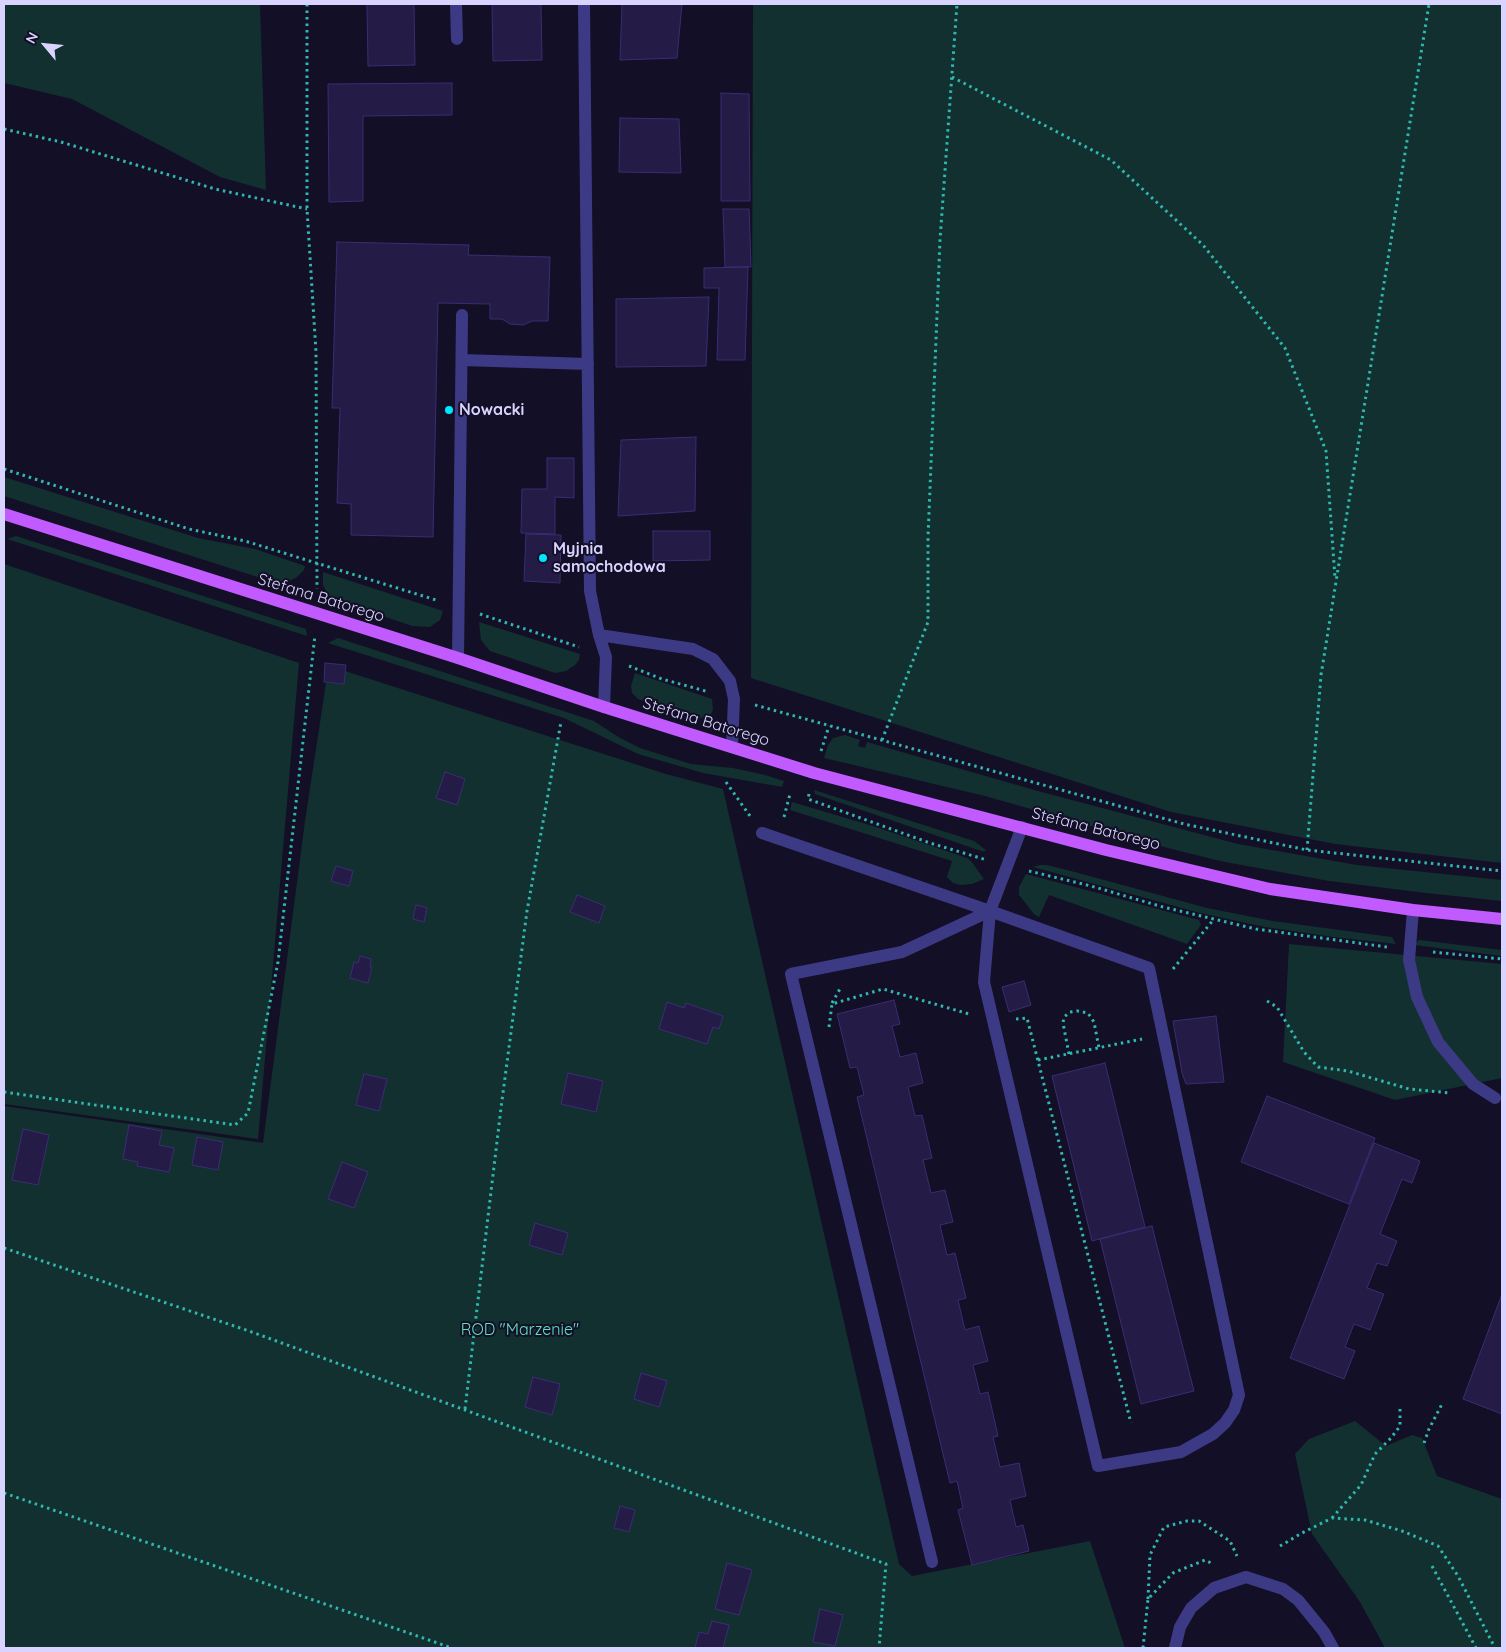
<!DOCTYPE html>
<html>
<head>
<meta charset="utf-8">
<style>
  body { margin:0 }
  #map { position:relative; width:1506px; height:1652px; overflow:hidden; background:#130f26; font-family:Quicksand,sans-serif }
  canvas { display:block }
  .frame { position:absolute; inset:0; border:5px solid #d9d4ff; pointer-events:none }
  .north { position:absolute; left:20px; top:20px; width:50px; height:50px; -webkit-text-stroke:4px #130f26; paint-order:stroke; rotate:298deg; font-size:14px; font-weight:700; line-height:20px; text-align:center; color:#d9d4ff }
  .north::after { content:''; display:block; margin:auto; width:18px; height:22px; background:#d9d4ff; clip-path:polygon(50% 0,100% 100%,50% 72%,0 100%) }
</style>
</head>
<body>
<div id="map">
<canvas width="1506" height="1652"></canvas>
<div class="frame"></div>
<div class="north">N</div>
</div>
<script>
const c = document.querySelector('canvas').getContext('2d');
c.lineJoin = 'round';
function fill(path, color) {
  c.fillStyle = color;
  c.fill(path, 'evenodd');
}
function toPath(rows) {
  const path = new Path2D();
  for (const r of rows) {
    path.moveTo(r[0], r[1]);
    for (let i = 2; i < r.length; i += 2) path.lineTo(r[i], r[i + 1]);
  }
  return path;
}
function strokePath(path, color, width, dash) {
  c.strokeStyle = color;
  c.lineWidth = width;
  c.lineCap = dash ? 'butt' : 'round';
  c.setLineDash(dash || []);
  c.stroke(path);
}
function label(font, color, halo, rows, align = 'center') {
  c.font = font + ' Quicksand,sans-serif';
  c.lineWidth = 4;
  c.setLineDash([]);
  c.textBaseline = 'middle';
  c.strokeStyle = halo;
  c.fillStyle = color;
  for (const [text, x, y, turn = 0] of rows) {
    c.save();
    c.translate(x, y);
    c.rotate((+turn || 0) * Math.PI / 180);
    c.textAlign = isNaN(turn) ? turn : align;
    if (halo) c.strokeText(text, 0, 0);
    c.fillText(text, 0, 0);
    c.restore();
  }
}
const green = toPath([
  [4,4,260,4,266,190,220,177,72,99,4,83],
  [753,4,1502,4,1502,863,1335,844,1171,812,751,678],
  [4,477,198,538,255,549,305,566,304,570,296,578,286,582,267,580,4,496],
  [16,536,306,629,307,636,7,539],
  [4,564,299,663,258,1139,4,1104],
  [323,572,443,611,440,620,430,627,412,626,330,598,323,585],
  [479,622,580,654,579,660,575,665,566,671,555,673,490,651,481,640],
  [338,638,594,721,620,738,640,748,691,764,733,768,765,775,784,781,782,787,703,773,638,754,564,718,328,643],
  [345,671,666,774,723,789,899,1564,912,1576,1090,1541,1125,1648,4,1648,4,1106,263,1143,305,821,326,683,344,684],
  [635,673,712,699,713,710,711,714,699,719,638,699,632,693,631,686],
  [845,735,860,740,858,746,865,748,867,742,1038,791,1238,844,1357,865,1502,880,1502,901,1426,893,1329,881,1220,861,1168,848,985,796,824,758,828,745,833,738],
  [814,790,974,841,986,850,984,852,815,794],
  [792,802,873,826,967,858,971,861,984,879,972,884,960,885,953,883,947,877,952,861,790,810],
  [1040,865,1047,865,1071,871,1207,908,1273,921,1392,937,1396,944,1333,937,1265,927,1200,913,1033,867],
  [1026,874,1199,920,1201,925,1187,944,1049,895,1039,917,1034,914,1019,895,1019,887],
  [1419,940,1502,950,1502,956,1414,945],
  [1289,944,1502,964,1502,1078,1395,1100,1283,1062],
  [1355,1421,1386,1446,1412,1435,1422,1438,1437,1476,1502,1499,1502,1648,1385,1648,1360,1602,1312,1534,1295,1454,1309,1439]
]);
const building = toPath([
  [367,4,414,4,415,65,368,66,367,4],
  [492,4,541,4,542,60,493,61,492,4],
  [622,4,682,4,677,58,620,60,622,4],
  [452,83,452,115,363,116,363,201,329,202,328,84,452,83],
  [721,93,749,94,750,201,721,201,721,93],
  [620,118,679,119,681,173,619,172,620,118],
  [723,209,749,209,751,267,725,267,723,209],
  [337,242,469,245,468,255,550,257,548,321,532,321,523,325,510,324,502,319,490,319,490,304,438,303,433,537,351,535,351,504,337,503,340,408,332,408,337,242],
  [748,267,745,360,717,360,719,288,704,288,704,268,748,267],
  [709,297,706,366,616,367,616,299,709,297],
  [696,437,695,511,618,516,621,440,696,437],
  [547,458,574,458,574,498,555,497,555,534,521,533,522,489,547,489,547,458],
  [653,531,710,531,710,560,653,561,653,531],
  [526,534,561,535,560,583,524,581,526,534],
  [325,663,346,665,344,684,324,682,325,663],
  [445,772,465,779,457,805,436,798,445,772],
  [336,866,353,871,349,886,331,881,336,866],
  [577,895,605,906,599,923,570,912,577,895],
  [416,905,427,908,424,922,413,919,416,905],
  [360,956,371,959,370,967,372,967,368,983,350,978,354,962,358,963,360,956],
  [1024,981,1031,1005,1009,1012,1002,987,1024,981],
  [894,1000,900,1024,892,1026,900,1057,916,1053,923,1083,908,1087,915,1116,922,1115,932,1158,923,1160,931,1193,945,1190,953,1222,940,1225,947,1255,955,1253,966,1298,958,1300,965,1330,979,1326,988,1361,973,1365,980,1394,988,1392,998,1436,993,1437,1000,1467,1019,1463,1026,1496,1010,1500,1016,1527,1023,1525,1029,1551,972,1565,958,1510,963,1508,957,1481,950,1483,857,1097,864,1095,857,1067,850,1068,837,1014,894,1000],
  [667,1002,684,1008,686,1003,723,1016,719,1029,713,1027,707,1044,659,1029,667,1002],
  [1216,1016,1224,1082,1186,1084,1182,1073,1173,1021,1216,1016],
  [1105,1063,1145,1227,1092,1241,1052,1076,1105,1063],
  [568,1073,603,1081,596,1112,561,1104,568,1073],
  [364,1074,387,1079,379,1111,356,1105,364,1074],
  [1267,1096,1375,1138,1349,1204,1241,1162,1267,1096],
  [129,1125,162,1131,159,1145,174,1148,169,1172,137,1166,138,1162,123,1159,129,1125],
  [23,1129,49,1135,38,1185,12,1180,23,1129],
  [197,1137,223,1142,218,1170,192,1165,197,1137],
  [1374,1143,1420,1161,1412,1183,1402,1179,1380,1234,1397,1241,1387,1266,1377,1263,1367,1288,1384,1294,1370,1330,1354,1324,1345,1347,1355,1351,1344,1379,1290,1358,1374,1143],
  [342,1162,368,1172,354,1208,328,1199,342,1162],
  [535,1223,568,1233,562,1255,529,1245,535,1223],
  [1152,1226,1194,1391,1141,1404,1100,1239,1152,1226],
  [1502,1294,1502,1414,1463,1399,1502,1294],
  [641,1373,667,1381,659,1407,634,1399,641,1373],
  [533,1377,560,1384,552,1415,525,1407,533,1377],
  [620,1506,635,1510,629,1532,614,1528,620,1506],
  [727,1563,752,1570,739,1615,715,1609,727,1563],
  [820,1609,843,1615,835,1646,813,1642,820,1609],
  [712,1621,729,1625,723,1648,695,1648,699,1632,708,1634,712,1621]
]);
const path = toPath([
  [307,4,307,209,316,352,317,589],
  [952,77,1111,160,1203,245,1285,348,1326,451,1335,578],
  [4,129,61,142,215,189,307,209],
  [4,469,189,529,245,541,436,600],
  [480,614,579,647],
  [629,666,662,679,709,692],
  [755,705,1184,824,1307,850,1502,871],
  [882,740,928,622,928,538,940,240,957,4],
  [821,751,829,726],
  [726,782,750,816],
  [809,794,808,799,930,843,987,860],
  [784,817,790,794],
  [1307,850,1321,675,1429,4],
  [1029,871,1091,886,1163,907,1256,929,1387,947],
  [1433,952,1502,959],
  [1173,969,1214,919],
  [1267,1001,1277,1007,1304,1052,1318,1067,1348,1071,1409,1089,1450,1093],
  [832,1003,841,987],
  [1016,1019,1027,1018,1131,1423],
  [829,1027,832,1004,883,989,969,1014],
  [1069,1054,1063,1023,1064,1017,1070,1012,1077,1011,1088,1013,1094,1022,1099,1048],
  [1038,1060,1142,1039],
  [4,1092,235,1125,248,1113,278,962,315,635],
  [4,1248,249,1331,886,1564,879,1648],
  [465,1409,501,1108,527,911,561,722],
  [1424,1443,1429,1429,1442,1404],
  [4,1493,452,1648],
  [1332,1518,1361,1485,1375,1454,1391,1438,1400,1426,1400,1407],
  [1280,1546,1302,1533,1332,1518,1365,1520,1402,1531,1438,1546,1458,1576,1495,1648],
  [1432,1566,1476,1648],
  [1148,1599,1150,1555,1164,1527,1187,1521,1199,1521,1230,1541,1237,1556],
  [1143,1648,1148,1599,1173,1573,1205,1560,1213,1564]
]);
const minor = toPath([
  [456,4,457,39],
  [584,4,590,591,599,635,606,657,604,707],
  [462,360,588,364],
  [599,635,693,649,713,659,730,681,734,699,732,747],
  [458,658,462,315],
  [762,833,990,911,1149,968,1239,1395,1234,1410,1225,1423,1213,1434,1181,1452,1098,1466,984,982,990,911,1022,827],
  [1413,910,1409,960,1417,997,1438,1042,1473,1084,1495,1098],
  [932,1562,791,974,902,952,990,911],
  [1175,1648,1180,1627,1191,1608,1214,1588,1246,1577,1283,1589,1298,1600,1324,1632,1333,1648]
]);
const major = toPath([
  [4,514,458,658,604,707,814,773,1106,850,1270,889,1413,910,1502,919]
]);
const markers = [
  [449,410,5,"#00e5ff"],
  [543,558,5,"#00e5ff"]
];
const poiNames = [
  ["Nowacki",459,410],
  ["Myjnia",553,549],
  ["samochodowa",553,567]
];
const streetNames = [
  ["Stefana Batorego",321,598,17],
  ["Stefana Batorego",706,722,17],
  ["Stefana Batorego",1096,829,14]
];
const parkNames = [
  ["ROD \"Marzenie\"",520,1330]
];
fill(green, '#12302f');
fill(building, '#241b47');
strokePath(building, '#3b2d73', 1);
strokePath(path, '#2fb8b0', 3, [2.5, 4]);
strokePath(minor, '#3d3a85', 12);
strokePath(major, '#c25bff', 12);
for (const [x, y, r, color] of markers) {
  const dot = new Path2D();
  dot.arc(x, y, r, 0, 2 * Math.PI);
  c.fillStyle = color;
  c.fill(dot);
  strokePath(dot, '#130f26', 2);
}
label('bold 16px', '#d9d4ff', '#130f26', poiNames, 'left');
label('16px', '#d9d4ff', '#130f26', streetNames);
label('16px', '#5fe0c0', '#130f26', parkNames);
</script>
</body>
</html>
